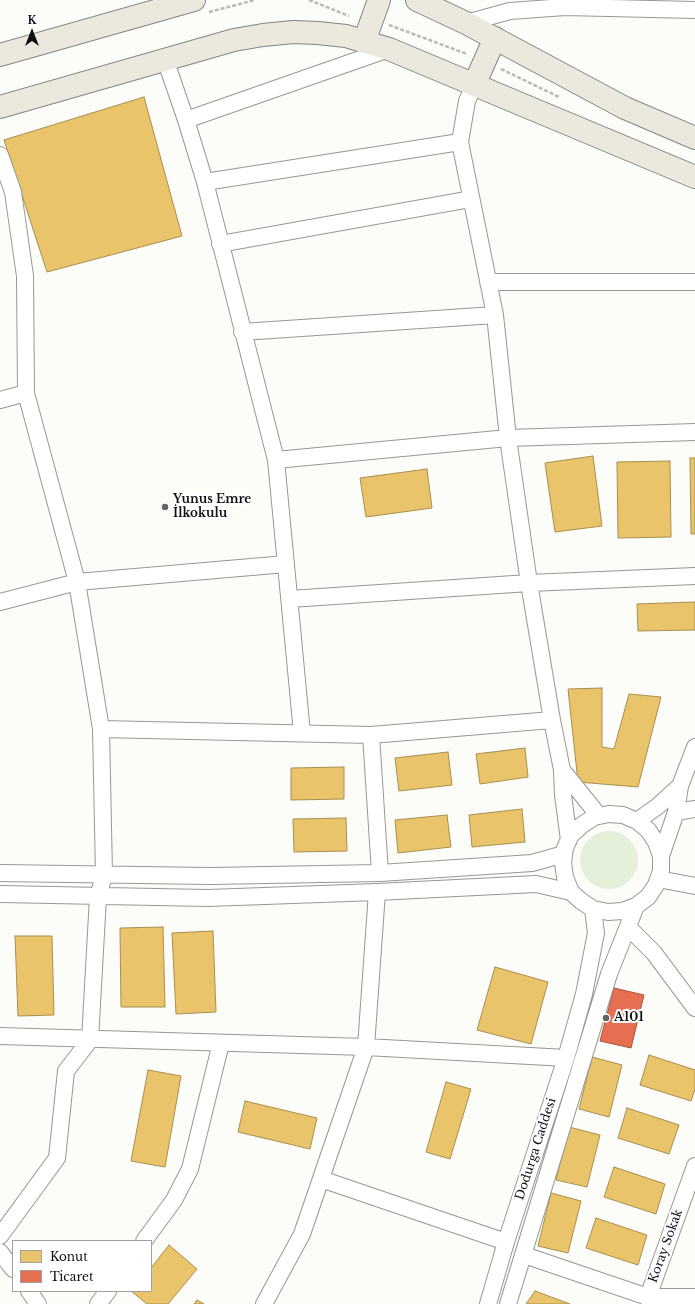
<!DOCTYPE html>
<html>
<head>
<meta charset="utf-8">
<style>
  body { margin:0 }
  #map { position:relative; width:695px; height:1304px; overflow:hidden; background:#fcfcf8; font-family:"Libre Baskerville",serif }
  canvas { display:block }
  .legend { position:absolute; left:12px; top:1240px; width:140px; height:52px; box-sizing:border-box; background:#fff; border:1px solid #a0a0a0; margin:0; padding:5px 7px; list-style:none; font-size:12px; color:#111 }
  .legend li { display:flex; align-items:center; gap:8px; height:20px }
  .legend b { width:20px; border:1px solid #a0a0a0 }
  .north { position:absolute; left:12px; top:12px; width:40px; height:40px; -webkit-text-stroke:3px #fff; paint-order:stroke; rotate:0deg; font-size:11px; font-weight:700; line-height:16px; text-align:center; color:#111 }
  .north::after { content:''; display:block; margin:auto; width:14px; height:18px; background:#111; clip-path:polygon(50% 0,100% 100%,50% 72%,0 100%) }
</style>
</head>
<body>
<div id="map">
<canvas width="695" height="1304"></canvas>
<ul class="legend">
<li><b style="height:11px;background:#e9c46a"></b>Konut</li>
<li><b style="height:11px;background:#e76f51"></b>Ticaret</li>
</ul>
<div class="north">K</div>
</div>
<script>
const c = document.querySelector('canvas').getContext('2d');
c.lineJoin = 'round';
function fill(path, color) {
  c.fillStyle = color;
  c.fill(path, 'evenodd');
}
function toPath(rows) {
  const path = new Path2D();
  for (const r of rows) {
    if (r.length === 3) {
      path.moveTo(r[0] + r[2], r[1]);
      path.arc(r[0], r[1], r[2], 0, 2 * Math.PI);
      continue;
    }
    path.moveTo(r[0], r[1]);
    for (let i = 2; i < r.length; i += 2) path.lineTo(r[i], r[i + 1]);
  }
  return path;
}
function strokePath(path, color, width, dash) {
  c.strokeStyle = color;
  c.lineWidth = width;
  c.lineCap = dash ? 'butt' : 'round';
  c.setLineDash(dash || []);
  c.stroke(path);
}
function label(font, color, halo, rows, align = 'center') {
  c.font = font + ' "Libre Baskerville",serif';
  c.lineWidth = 4;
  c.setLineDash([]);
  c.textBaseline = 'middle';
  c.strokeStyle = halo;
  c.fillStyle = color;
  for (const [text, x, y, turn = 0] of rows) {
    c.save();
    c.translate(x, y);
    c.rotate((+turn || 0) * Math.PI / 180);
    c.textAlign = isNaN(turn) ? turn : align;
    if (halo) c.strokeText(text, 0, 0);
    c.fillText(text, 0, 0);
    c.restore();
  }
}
const green = toPath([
  [609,860,29]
]);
const homes = toPath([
  [144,97,182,236,47,272,4,140,144,97],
  [593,456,602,526,555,532,545,463,593,456],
  [690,458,695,458,695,534,691,534,690,458],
  [670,461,671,537,618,538,617,462,670,461],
  [427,469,432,508,366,517,360,478,427,469],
  [695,602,695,630,638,631,637,604,695,602],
  [602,688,602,747,614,749,629,694,661,697,638,787,578,782,568,689,602,688],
  [525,748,528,777,480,784,476,754,525,748],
  [448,752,452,785,399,791,395,758,448,752],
  [344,767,344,799,291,800,291,768,344,767],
  [522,809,525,842,472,847,469,815,522,809],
  [447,815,451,847,398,853,395,820,447,815],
  [346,818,347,851,294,852,293,819,346,818],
  [163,927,165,1007,121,1007,120,928,163,927],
  [213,931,216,1012,176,1014,172,933,213,931],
  [15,936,52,936,54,1015,18,1016,15,936],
  [495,967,548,982,531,1044,477,1030,495,967],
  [649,1055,695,1070,695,1089,691,1101,640,1085,649,1055],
  [592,1057,622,1065,609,1117,579,1109,592,1057],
  [148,1070,181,1076,165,1167,131,1161,148,1070],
  [446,1082,471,1089,450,1159,426,1152,446,1082],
  [245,1101,317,1118,310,1149,238,1132,245,1101],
  [627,1108,679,1125,669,1154,618,1138,627,1108],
  [569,1127,600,1135,587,1187,556,1180,569,1127],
  [614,1167,665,1184,656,1214,604,1197,614,1167],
  [551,1193,581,1201,568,1253,538,1246,551,1193],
  [596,1218,647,1235,638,1265,586,1248,596,1218],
  [169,1245,197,1269,168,1304,147,1304,131,1291,151,1291,151,1268,169,1245],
  [535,1291,570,1304,526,1304,535,1291],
  [197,1300,204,1304,194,1304,197,1300]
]);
const shops = toPath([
  [614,988,644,995,631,1048,600,1041,614,988]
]);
const path = toPath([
  [309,0,349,16],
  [209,12,255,0],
  [389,25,467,54],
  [501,69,559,97]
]);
const street = toPath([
  [466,23,510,11,565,7,695,10],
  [165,59,186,120,205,182,276,460,302,733],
  [474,85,467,101,460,142,495,315,508,438,529,583,552,720,562,770,563,795,569,840],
  [186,120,389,49],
  [0,155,13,192,25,276,26,393,77,582,101,729,104,875,98,897,90,1040,66,1071,57,1158,0,1236],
  [205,182,460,142],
  [220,244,471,199],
  [488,282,695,282],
  [242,332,495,315],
  [0,400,26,393],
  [276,460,508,438,695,432],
  [290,599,529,583,695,576],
  [0,602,77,582,286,564],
  [101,729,371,735,552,720],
  [371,735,380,873],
  [562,770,599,816],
  [676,812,695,809],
  [637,821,658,806,680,786],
  [661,856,676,812,680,786,695,747],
  [0,873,210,876,380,873,532,863,564,854],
  [658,879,695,886],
  [0,894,208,898,377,892,536,884,571,892],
  [628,927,654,953,695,1008],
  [0,1036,366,1047,566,1058],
  [321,1179,506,1242],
  [144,1241,174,1200,190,1169,221,1043],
  [0,1252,13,1269],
  [524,1255,648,1297,695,1297],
  [29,1291,38,1304],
  [98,1304,108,1291],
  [264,1304,302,1234,366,1047,377,892],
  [488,1304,506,1242,566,1058,584,994,596,933,593,909],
  [508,1304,609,974,636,906,648,897,656,885,661,871,661,856,656,842,648,830,637,821,623,815,609,814,594,817,582,825,571,835,565,848,563,863,565,877,571,892,581,901,593,909,608,912,622,911,636,906],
  [650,1304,648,1297,695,1166]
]);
const primary = toPath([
  [417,0,466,23,625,108,695,138],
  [364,42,379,0],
  [0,55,194,0],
  [474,85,495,38],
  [0,107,234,40,263,35,293,32,318,33,346,36,389,49,695,177]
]);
const markers = [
  [165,507,4,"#636362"],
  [606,1018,4,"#636362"]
];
const poiNames = [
  ["Yunus Emre",173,500],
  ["İlkokulu",173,514],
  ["A101",614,1018]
];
const streetNames = [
  ["Dodurga Caddesi",536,1149,-72],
  ["Koray Sokak",666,1246,-70]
];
fill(green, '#e5f0da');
fill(homes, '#e9c46a');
strokePath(homes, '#a88e4f', 1);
fill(shops, '#e76f51');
strokePath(shops, '#a7533e', 1);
strokePath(street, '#979795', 18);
strokePath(primary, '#848482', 24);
strokePath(path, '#b9b9b8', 2.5, [4, 2]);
strokePath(street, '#fffffe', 16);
strokePath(primary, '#ebe9de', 22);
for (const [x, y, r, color] of markers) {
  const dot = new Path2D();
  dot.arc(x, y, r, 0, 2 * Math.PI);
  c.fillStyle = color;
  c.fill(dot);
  strokePath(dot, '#fff', 1.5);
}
label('bold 12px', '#111', '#fff', poiNames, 'left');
label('12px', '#111', '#fff', streetNames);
</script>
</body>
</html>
